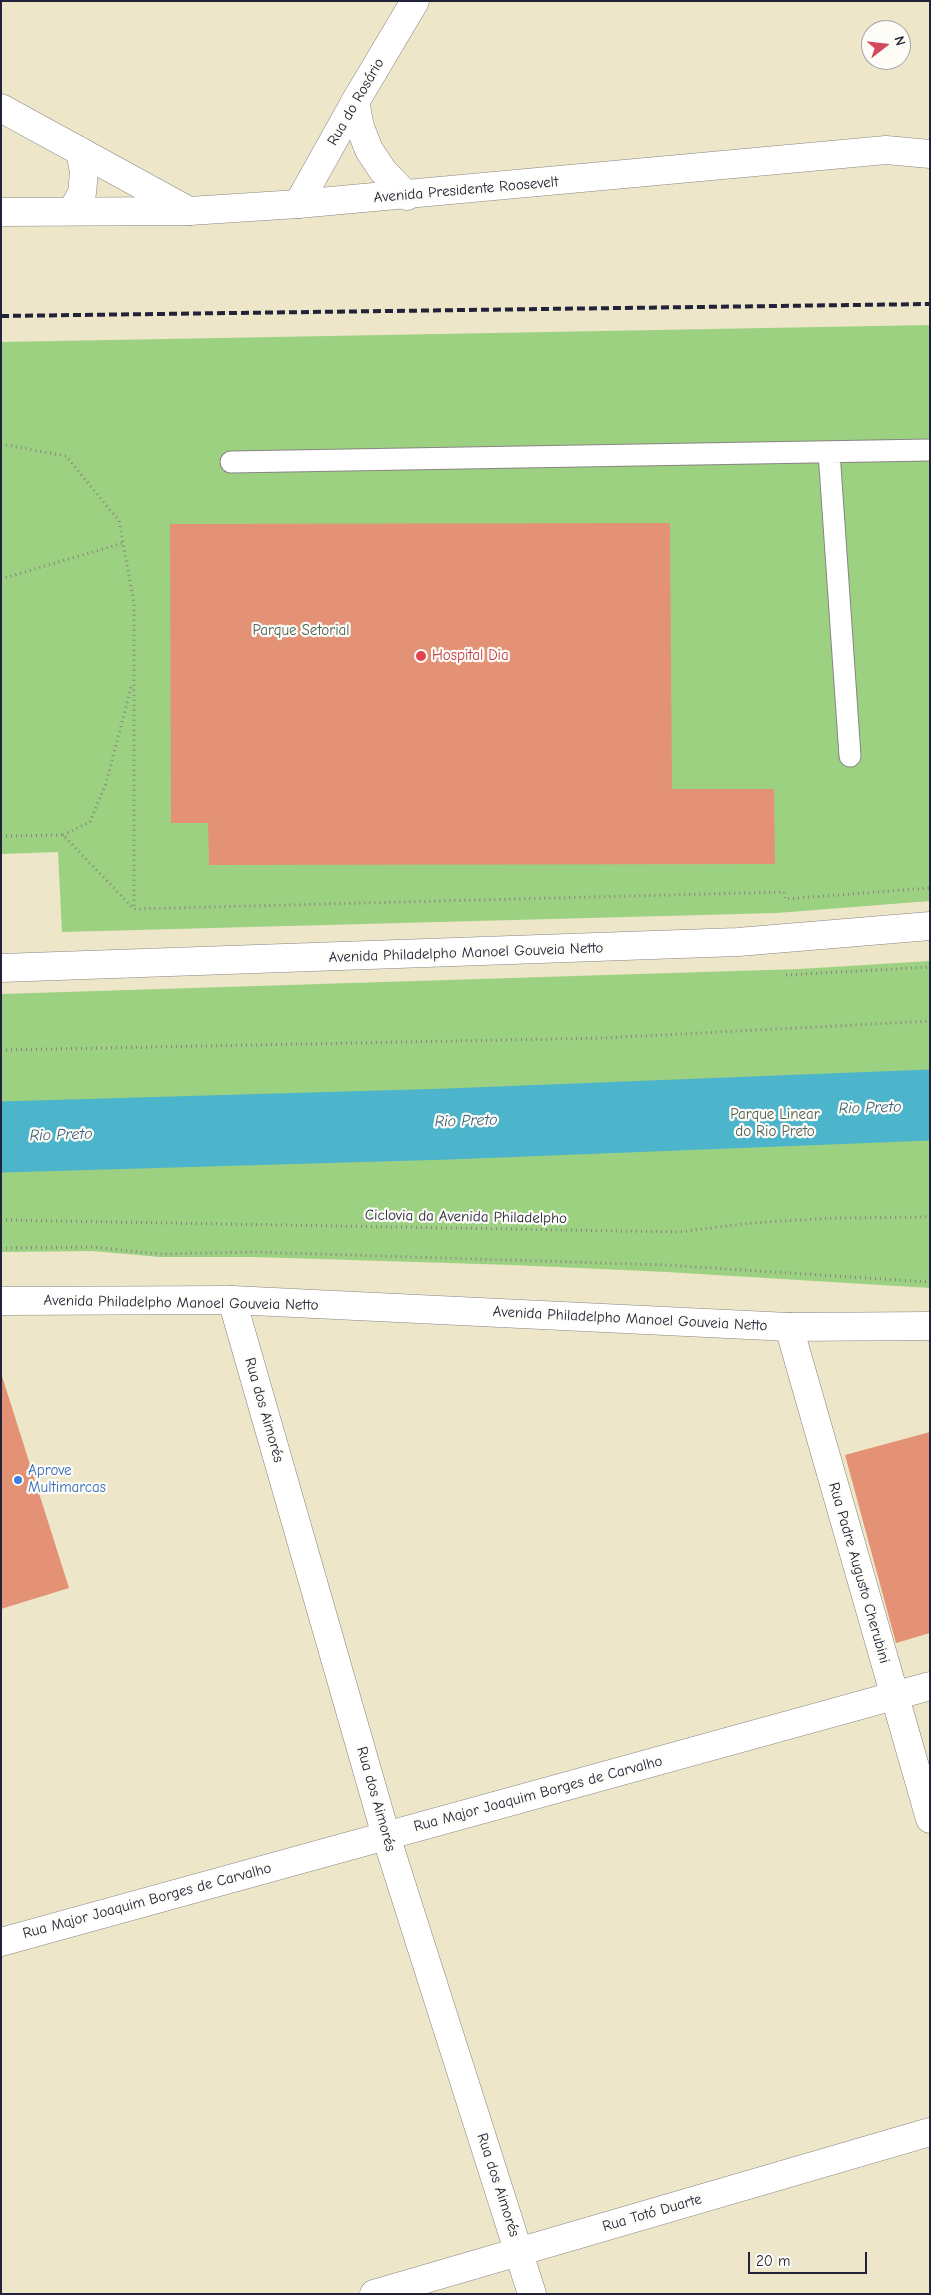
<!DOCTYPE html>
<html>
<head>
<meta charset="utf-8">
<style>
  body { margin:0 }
  #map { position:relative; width:931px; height:2295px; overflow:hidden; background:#ede6c8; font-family:"Comic Neue",sans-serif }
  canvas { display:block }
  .frame { position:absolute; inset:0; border:2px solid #22223b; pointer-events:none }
  .north { position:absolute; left:861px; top:20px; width:50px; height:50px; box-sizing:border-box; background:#fdfcf7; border:1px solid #a5a5ac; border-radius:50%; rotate:74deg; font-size:14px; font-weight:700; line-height:20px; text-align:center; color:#22223b }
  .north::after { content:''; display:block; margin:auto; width:18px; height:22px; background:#d1495b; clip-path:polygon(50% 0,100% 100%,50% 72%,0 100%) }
  .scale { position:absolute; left:748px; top:2252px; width:119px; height:22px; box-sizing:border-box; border:2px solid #22223b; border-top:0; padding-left:6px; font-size:15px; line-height:18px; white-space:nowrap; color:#22223b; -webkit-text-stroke:4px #fdfcf7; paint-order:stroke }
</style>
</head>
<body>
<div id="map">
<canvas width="931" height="2295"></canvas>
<div class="frame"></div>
<div class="north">N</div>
<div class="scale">20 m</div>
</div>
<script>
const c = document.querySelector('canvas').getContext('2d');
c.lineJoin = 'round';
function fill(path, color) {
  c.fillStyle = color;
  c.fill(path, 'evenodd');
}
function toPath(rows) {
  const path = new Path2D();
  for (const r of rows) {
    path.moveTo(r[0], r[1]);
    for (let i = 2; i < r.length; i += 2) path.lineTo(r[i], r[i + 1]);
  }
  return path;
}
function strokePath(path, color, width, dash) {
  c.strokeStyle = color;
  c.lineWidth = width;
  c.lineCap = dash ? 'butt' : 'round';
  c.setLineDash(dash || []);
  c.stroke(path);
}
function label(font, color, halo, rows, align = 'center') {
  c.font = font + ' "Comic Neue",sans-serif';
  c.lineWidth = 4.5;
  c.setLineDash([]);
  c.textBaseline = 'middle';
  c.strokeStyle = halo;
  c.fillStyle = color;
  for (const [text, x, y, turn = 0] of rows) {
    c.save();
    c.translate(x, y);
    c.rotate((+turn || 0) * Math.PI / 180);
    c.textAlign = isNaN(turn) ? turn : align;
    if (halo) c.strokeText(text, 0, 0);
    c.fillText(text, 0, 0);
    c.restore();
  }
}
const green = toPath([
  [930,325,930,901,777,913,62,932,58,852,1,854,1,342],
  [930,961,930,1288,667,1272,513,1265,254,1257,160,1257,92,1251,1,1252,1,994,799,969]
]);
const river = toPath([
  [1,1137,449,1124,930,1105]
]);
const building = toPath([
  [670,523,672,789,774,789,775,864,209,865,208,823,171,823,170,524],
  [1,1373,69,1588,1,1609],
  [930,1432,930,1633,896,1643,845,1455]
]);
const path = toPath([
  [1,444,66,456,119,521,134,603,134,908],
  [1,579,123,543],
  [63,835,90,822,106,783,132,684],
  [1,836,63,835,134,909,784,892,785,899,930,888],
  [786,975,930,967],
  [1,1050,604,1038,930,1021],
  [1,1220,678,1232,752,1223,833,1218,930,1217],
  [1,1248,92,1247,160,1254,255,1252,666,1265,930,1282]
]);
const service = toPath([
  [829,452,850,756],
  [231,462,930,450]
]);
const minor = toPath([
  [1,108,189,211],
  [298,204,355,102,415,1],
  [232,1300,386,1836,532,2294],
  [789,1327,930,1819],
  [1,1942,930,1686],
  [374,2294,930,2132]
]);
const tertiary = toPath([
  [355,102,360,127,369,150,383,171,407,196],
  [72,211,82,193,84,172,80,151],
  [1,212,189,211,298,204,886,150,930,154]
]);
const primary = toPath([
  [1,968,738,942,930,926],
  [1,1301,232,1300,789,1327,930,1326]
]);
const rail = toPath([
  [1,316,930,304]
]);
const markers = [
  [421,656,6,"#e0444e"],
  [18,1480,5,"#3f7fe0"]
];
const streetNames = [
  ["Rua do Rosário",356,102,-60],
  ["Avenida Presidente Roosevelt",466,190,-5],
  ["Avenida Philadelpho Manoel Gouveia Netto",466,953,-2],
  ["Ciclovia da Avenida Philadelpho",466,1217,1],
  ["Avenida Philadelpho Manoel Gouveia Netto",181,1303,1],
  ["Avenida Philadelpho Manoel Gouveia Netto",630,1319,3],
  ["Rua dos Aimorés",264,1410,74],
  ["Rua Padre Augusto Cherubini",859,1573,74],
  ["Rua Major Joaquim Borges de Carvalho",538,1794,-15],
  ["Rua dos Aimorés",376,1799,74],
  ["Rua Major Joaquim Borges de Carvalho",147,1901,-15],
  ["Rua dos Aimorés",498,2185,72],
  ["Rua Totó Duarte",652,2213,-16]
];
const parkNames = [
  ["Parque Setorial",301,631],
  ["Parque Linear",775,1115],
  ["do Rio Preto",775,1132]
];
const healthNames = [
  ["Hospital Dia",432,656]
];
const shopNames = [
  ["Aprove",28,1471],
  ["Multimarcas",28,1488]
];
const waterNames = [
  ["Rio Preto",870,1108,-2],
  ["Rio Preto",466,1121,-2],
  ["Rio Preto",61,1135,-2]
];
fill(green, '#9dd182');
strokePath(river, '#4cb4cb', 71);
fill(building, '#e39276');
strokePath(service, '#888482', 23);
strokePath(minor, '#888482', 29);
strokePath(tertiary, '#888482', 29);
strokePath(primary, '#888482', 29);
strokePath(path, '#888482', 3, [1, 4]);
strokePath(service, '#fff', 21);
strokePath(minor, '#fff', 28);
strokePath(tertiary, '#fff', 28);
strokePath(primary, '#fff', 28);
strokePath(rail, '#22223b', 4, [8, 4]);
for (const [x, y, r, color] of markers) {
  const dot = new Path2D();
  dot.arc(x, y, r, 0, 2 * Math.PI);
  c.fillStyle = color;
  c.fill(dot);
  strokePath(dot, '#fdfcf7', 2);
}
label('15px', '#22223b', '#fdfcf7', streetNames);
label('15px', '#4d5f54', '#fdfcf7', parkNames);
label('15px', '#be3a42', '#fdfcf7', healthNames, 'left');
label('15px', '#366cbe', '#fdfcf7', shopNames, 'left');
label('italic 16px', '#335c75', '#fdfcf7', waterNames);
</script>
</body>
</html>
